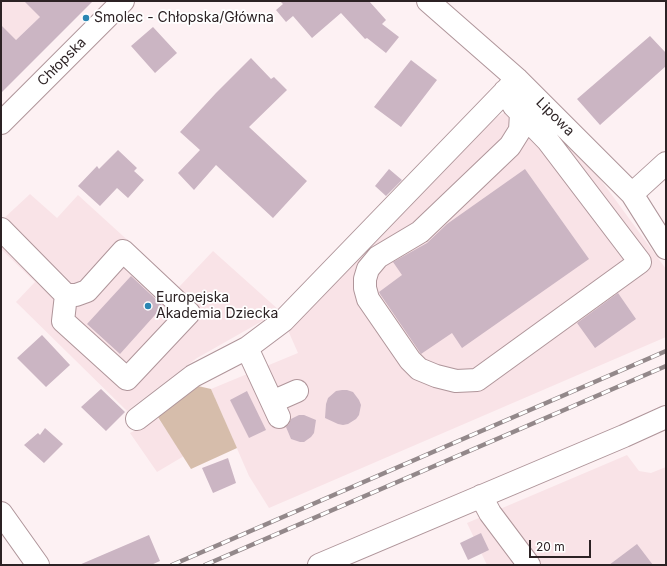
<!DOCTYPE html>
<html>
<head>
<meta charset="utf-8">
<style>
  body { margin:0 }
  #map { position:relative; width:667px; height:566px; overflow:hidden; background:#fdf1f3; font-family:Inter,sans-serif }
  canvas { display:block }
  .frame { position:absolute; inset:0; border:2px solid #2c2224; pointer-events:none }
  .scale { position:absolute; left:529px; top:540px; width:62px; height:18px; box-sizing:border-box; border:2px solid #2c2224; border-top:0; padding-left:5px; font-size:12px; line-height:14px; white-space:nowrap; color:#2c2224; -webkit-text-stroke:3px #fff; paint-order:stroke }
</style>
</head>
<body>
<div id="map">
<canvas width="667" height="566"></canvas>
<div class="frame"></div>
<div class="scale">20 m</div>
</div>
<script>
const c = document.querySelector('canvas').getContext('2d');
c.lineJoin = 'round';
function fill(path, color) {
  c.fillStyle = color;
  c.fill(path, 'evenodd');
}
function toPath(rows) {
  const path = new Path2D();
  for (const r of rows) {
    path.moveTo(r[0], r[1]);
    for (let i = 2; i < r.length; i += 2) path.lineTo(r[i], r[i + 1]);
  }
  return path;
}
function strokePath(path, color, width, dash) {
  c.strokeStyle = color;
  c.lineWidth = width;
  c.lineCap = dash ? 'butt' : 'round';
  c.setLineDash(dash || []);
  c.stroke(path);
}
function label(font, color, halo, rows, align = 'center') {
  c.font = font + ' Inter,sans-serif';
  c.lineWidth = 3.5;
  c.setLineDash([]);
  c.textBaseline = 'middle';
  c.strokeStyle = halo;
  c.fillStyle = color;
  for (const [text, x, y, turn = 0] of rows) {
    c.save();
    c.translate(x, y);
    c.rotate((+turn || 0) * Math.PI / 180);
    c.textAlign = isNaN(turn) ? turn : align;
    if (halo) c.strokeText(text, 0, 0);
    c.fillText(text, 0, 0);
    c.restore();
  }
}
const built = toPath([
  [1,1,31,1,40,17,16,40,1,91],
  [523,101,598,176,666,269,666,337,269,508,249,476,211,389,298,353,287,328,494,119],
  [30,194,57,218,78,195,179,287,213,251,280,311,197,358,127,411,16,302,35,282,1,249,1,221],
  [158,418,184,456,157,472,130,433],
  [627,455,639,471,651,473,666,467,666,565,487,565,467,523]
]);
const green = toPath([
  [198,386,211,389,237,448,191,469,156,414]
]);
const building = toPath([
  [24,1,93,1,1,93,1,25,16,40,40,17],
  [280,1,369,1,386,20,382,24,399,37,386,53,367,38,365,39,341,13,312,38,293,16,286,22,276,10,283,4],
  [153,27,177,53,155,73,131,46],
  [650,36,666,53,666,66,600,125,577,99],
  [251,58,271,79,274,77,287,90,249,127,307,181,273,218,216,165,194,190,178,173,200,150,180,132,216,93],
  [411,60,437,80,401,127,374,107],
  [118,150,137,168,134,171,144,180,128,198,117,188,100,206,78,186,97,166,99,169],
  [389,169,402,180,386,196,375,186],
  [525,169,589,259,462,348,452,333,421,354,380,294,379,292,402,275,393,262,427,243,447,224],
  [131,276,163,306,120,354,87,324],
  [618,293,636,319,595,348,577,323],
  [42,335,70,365,46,387,17,358],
  [101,389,125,412,106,431,81,407],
  [342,390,347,390,353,392,359,400,361,405,359,415,356,419,348,424,343,425,338,424,325,418,326,404,328,398,336,391],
  [247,391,266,430,249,438,230,400],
  [299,415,304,415,316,420,314,433,311,437,304,442,300,442,291,439,286,427,289,424,291,419],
  [45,428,63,444,44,463,24,445,38,433,40,435],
  [228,458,236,483,213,493,202,468],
  [481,533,489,550,468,560,460,543],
  [149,535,160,561,151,565,79,565],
  [637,544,653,565,609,565]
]);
const minor = toPath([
  [428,1,517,79,632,194,666,248],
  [505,91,514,106,548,141,640,262,477,380,456,381,436,376,419,369,410,360,368,299,365,288,365,279,368,269,378,257,420,232,510,146,520,130,521,114],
  [1,123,123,1],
  [632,194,666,163],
  [1,229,66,295,76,295,87,291,123,251,189,313,127,379,63,321,66,295],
  [247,348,279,417],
  [272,402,297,391],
  [137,419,193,376,247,348,283,321,517,79],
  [481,496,490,513,529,565],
  [1,513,38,565],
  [319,565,624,436,666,417]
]);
const rail = toPath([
  [172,565,666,351],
  [205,565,666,366]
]);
const markers = [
  [86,18,4,"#2a86b3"],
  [148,306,4,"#2a86b3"]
];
const poiNames = [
  ["Smolec - Chłopska/Główna",94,18],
  ["Europejska",156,298],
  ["Akademia Dziecka",156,314]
];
const streetNames = [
  ["Chłopska",62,62,-45],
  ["Lipowa",555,117,45]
];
fill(built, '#f9e3e7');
fill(green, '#d6bdab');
fill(building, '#cbb5c3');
strokePath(minor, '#af959a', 24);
strokePath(minor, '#fff', 22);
strokePath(rail, '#93888a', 4.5);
strokePath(rail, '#fff', 3, [9]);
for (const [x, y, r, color] of markers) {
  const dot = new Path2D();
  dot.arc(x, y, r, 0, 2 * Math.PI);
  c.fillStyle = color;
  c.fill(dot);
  strokePath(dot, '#fff', 1.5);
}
label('14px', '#2c2224', '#fff', poiNames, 'left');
label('14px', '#2c2224', '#fff', streetNames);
</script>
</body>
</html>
